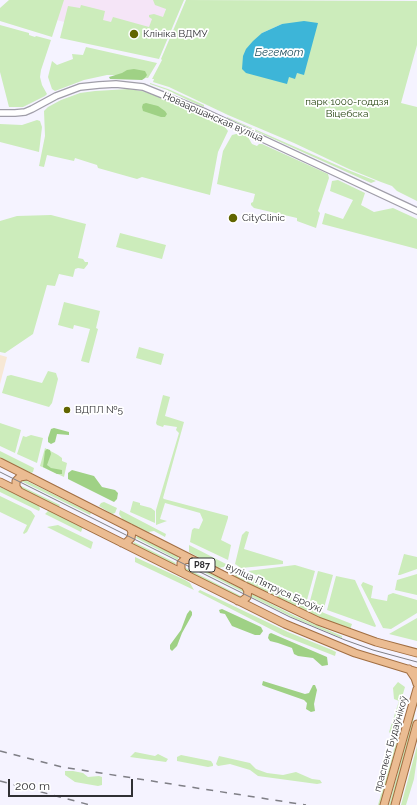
<!DOCTYPE html>
<html>
<head>
<meta charset="utf-8">
<style>
  body { margin:0 }
  #map { position:relative; width:417px; height:805px; overflow:hidden; background:#f5f3ff; font-family:Raleway,sans-serif }
  canvas { display:block }
  .scale { position:absolute; left:8px; top:779px; width:125px; height:18px; box-sizing:border-box; border:2px solid #303034; border-top:0; padding-left:5px; font-size:12px; line-height:14px; white-space:nowrap; color:#303034; -webkit-text-stroke:3px #fff; paint-order:stroke }
</style>
</head>
<body>
<div id="map">
<canvas width="417" height="805"></canvas>
<div class="scale">200 m</div>
</div>
<script>
const c = document.querySelector('canvas').getContext('2d');
c.lineJoin = 'round';
function fill(path, color) {
  c.fillStyle = color;
  c.fill(path, 'evenodd');
}
function toPath(rows) {
  const path = new Path2D();
  for (const r of rows) {
    path.moveTo(r[0], r[1]);
    for (let i = 2; i < r.length; i += 2) path.lineTo(r[i], r[i + 1]);
  }
  return path;
}
function strokePath(path, color, width, dash) {
  c.strokeStyle = color;
  c.lineWidth = width;
  c.lineCap = dash ? 'butt' : 'round';
  c.setLineDash(dash || []);
  c.stroke(path);
}
function label(font, color, halo, rows, align = 'center') {
  c.font = font + ' Raleway,sans-serif';
  c.lineWidth = 3.5;
  c.setLineDash([]);
  c.textBaseline = 'middle';
  c.strokeStyle = halo;
  c.fillStyle = color;
  for (const [text, x, y, turn = 0] of rows) {
    c.save();
    c.translate(x, y);
    c.rotate((+turn || 0) * Math.PI / 180);
    c.textAlign = isNaN(turn) ? turn : align;
    if (halo) c.strokeText(text, 0, 0);
    c.fillText(text, 0, 0);
    c.restore();
  }
}
const education = toPath([
  [0,355,7,357,0,384]
]);
const medical = toPath([
  [63,0,168,0,155,47,57,20]
]);
const green = toPath([
  [9,0,64,0,52,37,0,21,0,8],
  [153,0,184,0,159,59,60,38,68,6,80,8,81,5,105,11,103,20,111,22,113,17,149,27,152,19,149,17,149,15,154,14,163,17,166,9,155,5],
  [186,0,417,1,417,45,401,103,417,107,417,201,397,191,392,186,381,182,349,169,294,143,228,115,169,87,153,82,154,79,152,79,162,60,161,59],
  [282,24,304,74,297,73,289,77,262,33],
  [0,25,29,33,29,35,35,37,36,36,51,40,41,70,40,77,42,85,47,94,45,96,23,107,9,107,0,72],
  [86,47,157,63,148,78,121,75,107,75,84,80,55,91,52,89,48,77,52,61,57,65,73,59,72,54,83,55],
  [150,83,168,89,204,105,204,107,192,102,167,90,150,84],
  [129,89,142,91,173,101,224,126,228,131,218,152,210,195,142,177,137,179,98,168,97,165,75,158,74,161,47,155,44,167,39,166,45,136,44,111,48,107,61,100,80,93,95,91],
  [227,117,348,170,376,181,371,183,227,118],
  [37,120,40,121,42,127,39,152,0,142,0,124,22,125],
  [236,134,240,134,248,137,252,144,257,146,259,144,262,144,328,174,329,178,318,211,320,213,316,228,297,221,297,218,254,208,251,205,251,203,253,202,255,194,217,184,223,151,232,135],
  [338,180,365,193,361,205,374,212,393,208,417,219,417,249,322,224,325,213,343,219,353,200,330,191,332,181],
  [51,215,86,224,78,258,83,259,85,262,88,262,88,264,84,269,78,268,75,269,73,277,59,274,55,286,47,285,33,334,5,353,0,352,0,221,17,216],
  [120,233,166,245,162,259,116,247],
  [64,302,100,311,96,328,98,329,89,363,81,361,90,329,74,325,73,329,58,325],
  [139,347,164,354,161,365,136,358],
  [48,371,56,373,58,379,52,403,49,407,2,393,7,376,11,375,42,383],
  [163,395,170,397,165,416,184,422,163,498,164,499,228,516,228,518,221,540,231,545,228,560,190,542,192,530,194,528,199,529,203,520,200,513,165,503,160,519,167,521,156,525,156,510,179,433,176,430,177,427,164,425,163,427,157,425,156,423],
  [0,423,21,430,15,453,0,446],
  [31,435,43,438,37,463,17,454,23,436,26,437],
  [45,448,58,455,62,458,62,461,67,463,64,477,40,466],
  [0,451,34,468,33,472,31,473,0,459],
  [23,479,91,513,90,515,19,480],
  [17,484,60,505,59,507,19,488],
  [0,487,35,503,39,506,40,509,39,511,0,492],
  [0,496,31,511,35,516,27,532,24,534,23,533,27,525,0,512],
  [133,501,140,503,140,505,151,508,155,511,155,523,130,512],
  [104,502,117,508,115,513,112,514,99,506,101,503],
  [120,510,166,534,165,537,154,531,148,532,123,520,119,514],
  [48,511,50,511,83,527,81,532,45,514],
  [58,525,93,542,91,549,47,527],
  [246,531,249,532,244,549,283,561,283,564,241,568,235,564,242,535],
  [137,536,178,557,178,560,136,538],
  [134,542,176,563,174,566,133,545],
  [189,545,226,564,224,567,218,568,189,552],
  [404,554,417,557,417,569,400,575,398,575],
  [135,557,185,580,190,583,194,590,135,562],
  [189,562,245,591,245,593,186,563],
  [295,565,315,571,307,600,248,571],
  [184,567,243,597,240,599,185,571],
  [234,568,324,613,352,624,350,630,322,619,236,577,233,573],
  [318,571,333,575,324,608,310,601],
  [417,574,417,595,395,590,397,580],
  [336,576,355,580,376,626,375,627,327,610],
  [363,582,373,586,371,598,387,601,388,595,393,593,417,600,417,613,391,629,383,628,361,585],
  [200,590,288,632,332,650,336,652,335,656,284,636,198,592],
  [250,593,295,616,342,636,342,638,294,618,250,596],
  [417,618,417,641,389,634],
  [398,682,405,687,391,734,389,732,399,701,394,699,393,688],
  [417,703,411,732,392,805,389,805],
  [396,742,397,744,380,805,378,805],
  [417,746,417,758,414,779,406,805,401,805],
  [135,752,155,756,158,754,168,759,166,762,130,757],
  [181,755,211,761,213,764,213,766,208,767,177,761,177,757],
  [219,756,250,763,256,769,267,773,283,775,296,772,312,779,320,780,322,783,317,784,258,776,250,770,230,764,218,766,216,764],
  [65,771,73,771,83,773,88,777,99,776,102,777,102,785,98,786,75,782,65,775]
]);
const forest = toPath([
  [134,69,145,71,147,75,145,78,142,80,110,79,109,77,122,73,127,70],
  [146,103,158,106,165,111,167,114,165,117,161,117,143,111,142,107,143,104],
  [54,428,69,432,69,435,57,434,55,442,51,444,48,442,48,438,51,429],
  [47,449,50,450,51,454,47,465,51,468,62,470,62,474,57,474,43,467,45,451],
  [72,470,94,476,102,487,115,490,118,493,117,499,114,502,68,479,68,473],
  [222,609,261,627,263,631,260,635,255,635,232,626,225,614,220,613,219,610],
  [190,610,192,612,192,615,182,633,177,646,172,651,170,649,170,645,181,630,187,614],
  [271,633,327,657,328,665,322,666,313,658,298,656,294,654,292,648,278,643,270,641,268,638,269,634],
  [263,681,305,694,309,693,313,685,315,685,317,690,314,704,315,711,311,712,306,709,307,703,304,700,264,686,262,685]
]);
const water = toPath([
  [304,21,318,23,304,75,297,73,295,79,289,77,287,84,246,73,242,69,243,56,246,49,253,41,262,33,282,24]
]);
const minor = toPath([
  [0,113,15,113,25,112,32,109,56,96,80,87,99,85,116,84,143,87,205,112,417,211]
]);
const major = toPath([
  [0,462,245,586,318,621,376,642,417,653],
  [0,482,285,624,355,653,417,672],
  [19,491,16,487,16,481,20,477,26,476],
  [122,543,126,543,131,538,132,532,130,528],
  [183,573,181,570,181,563,184,560,190,559],
  [238,601,242,601,247,597,248,591,245,586],
  [409,669,415,678,417,684],
  [384,805,417,689],
  [395,805,417,724]
]);
const tram = toPath([
  [0,472,290,617,345,640,373,650,417,662]
]);
const rail = toPath([
  [0,751,62,767,306,805],
  [0,781,90,805]
]);
const markers = [
  [134,34,5,"#616500"],
  [233,218,5,"#616500"],
  [67,410,4,"#616500"]
];
const shields = [
  [202,565,26]
];
const shieldNames = [
  ["Р87",202,565]
];
const poiNames = [
  ["Клініка ВДМУ",143,34],
  ["CityClinic",242,218],
  ["ВДПЛ №5",75,410]
];
const parkNames = [
  ["парк 1000-годдзя",347,102],
  ["Віцебска",347,114]
];
const streetNames = [
  ["Новааршанская вуліца",213,117,24],
  ["вуліца Пятруся Броўкі",274,588,25],
  ["праспект Будаўнікоў",391,744,-74]
];
const waterNames = [
  ["Бегемот",279,53]
];
fill(education, '#f7e8d5');
fill(medical, '#f5e5f7');
fill(green, '#ccecbb');
fill(forest, '#9fd185');
fill(water, '#3db5d8');
strokePath(minor, '#a09ea9', 8);
strokePath(major, '#a16e42', 9);
strokePath(minor, '#fff', 5.5);
strokePath(major, '#ebbc92', 7);
strokePath(tram, '#7f7f86', 1);
strokePath(rail, '#7f7f86', 1.5, [7, 7]);
for (const [x, y, r, color] of markers) {
  const dot = new Path2D();
  dot.arc(x, y, r, 0, 2 * Math.PI);
  c.fillStyle = color;
  c.fill(dot);
  strokePath(dot, '#fff', 1.5);
}
for (const [x, y, w] of shields) {
  const box = new Path2D();
  box.roundRect(x - w / 2, y - 7, w, 14, 3);
  c.fillStyle = '#fff';
  c.fill(box);
  strokePath(box, '#303034', 1);
}
label('bold 9px', '#303034', null, shieldNames);
label('10px', '#303034', '#fff', poiNames, 'left');
label('10px', '#24430e', '#fff', parkNames);
label('10px', '#303034', '#fff', streetNames);
label('italic 11px', '#194a59', '#fff', waterNames);
</script>
</body>
</html>
